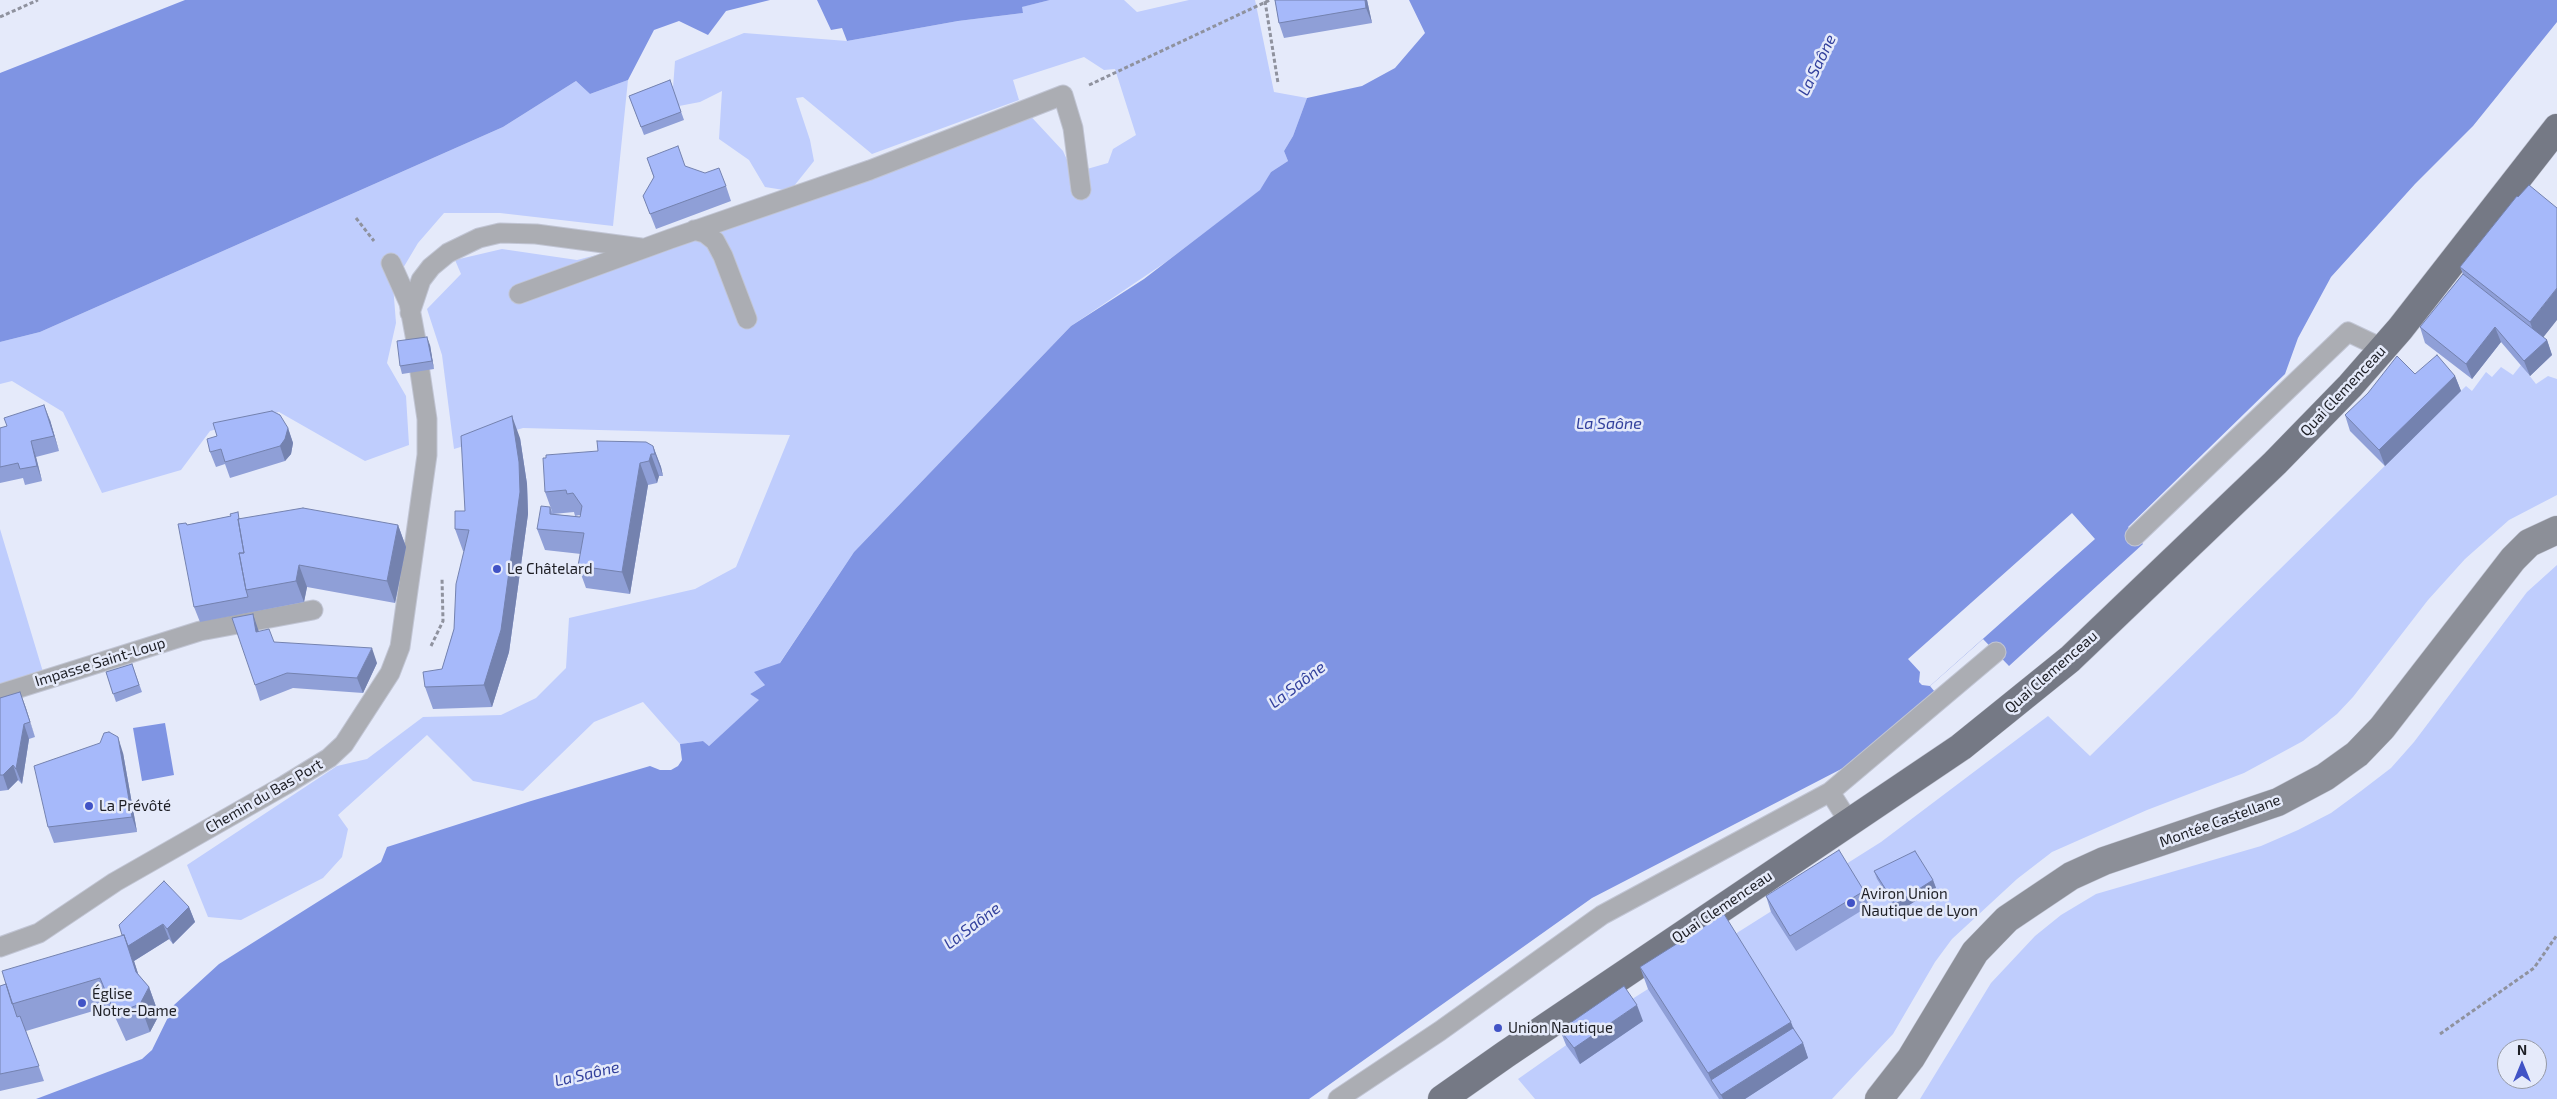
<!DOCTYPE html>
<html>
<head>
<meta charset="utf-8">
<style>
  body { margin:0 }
  #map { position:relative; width:2557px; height:1099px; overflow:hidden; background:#e5eafa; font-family:"Exo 2",sans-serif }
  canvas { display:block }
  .north { position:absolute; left:2497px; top:1039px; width:50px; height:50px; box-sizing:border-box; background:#e5eafa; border:1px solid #9599a5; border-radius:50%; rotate:0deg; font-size:14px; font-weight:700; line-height:20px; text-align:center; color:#1e1f25 }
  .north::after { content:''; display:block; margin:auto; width:18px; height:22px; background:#4153c6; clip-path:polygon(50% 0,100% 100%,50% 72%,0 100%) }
</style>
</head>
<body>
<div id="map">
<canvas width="2557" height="1099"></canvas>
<div class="north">N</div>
</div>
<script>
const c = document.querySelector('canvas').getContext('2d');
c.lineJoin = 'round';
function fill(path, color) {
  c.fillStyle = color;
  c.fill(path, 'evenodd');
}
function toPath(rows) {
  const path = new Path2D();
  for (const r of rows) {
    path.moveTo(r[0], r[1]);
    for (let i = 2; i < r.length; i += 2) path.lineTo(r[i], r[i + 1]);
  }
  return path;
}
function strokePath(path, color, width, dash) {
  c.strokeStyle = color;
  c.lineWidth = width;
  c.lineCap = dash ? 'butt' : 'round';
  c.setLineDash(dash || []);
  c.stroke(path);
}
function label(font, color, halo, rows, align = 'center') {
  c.font = font + ' "Exo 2",sans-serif';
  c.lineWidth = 5;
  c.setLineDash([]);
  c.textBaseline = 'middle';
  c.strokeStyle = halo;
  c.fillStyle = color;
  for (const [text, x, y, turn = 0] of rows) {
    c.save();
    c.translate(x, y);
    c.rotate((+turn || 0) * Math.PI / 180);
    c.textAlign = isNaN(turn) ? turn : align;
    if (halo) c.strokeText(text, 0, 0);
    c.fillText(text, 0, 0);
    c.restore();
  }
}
const green = toPath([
  [1050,0,1124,0,1137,12,1189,0,1255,0,1274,92,1307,98,1293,136,1284,151,1288,161,1271,172,1261,190,1166,262,1071,326,854,552,765,685,750,694,760,700,709,746,703,741,680,744,643,702,594,722,523,791,473,781,427,735,338,815,348,829,342,857,323,878,241,920,208,917,187,865,337,766,367,759,423,717,501,715,536,698,566,668,569,618,695,589,736,567,790,435,523,428,454,449,442,355,427,309,461,274,455,260,502,249,577,260,694,230,1024,109,1063,151,1073,173,1108,163,1113,149,1136,135,1115,69,1104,70,1084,57,1013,80,1019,100,872,154,803,97,796,98,810,140,814,161,790,191,765,187,749,160,719,139,722,91,700,102,679,106,673,88,675,61,744,33,847,41,958,21,1023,13,1021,7],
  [628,80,613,226,500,213,444,213,418,243,393,285,396,323,387,363,406,396,409,445,365,461,279,412,210,431,181,470,102,493,63,412,12,381,0,384,0,342,40,332,503,127,576,81,590,94],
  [2521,365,2536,384,2548,376,2557,379,2557,495,2509,520,2465,559,2428,600,2353,697,2337,714,2303,741,2244,773,2147,810,2052,852,2017,879,1952,939,1935,962,1893,1034,1832,1099,1535,1099,1518,1079,1629,1001,1881,842,2048,716,2090,756,2466,386,2472,391,2486,372,2492,377,2501,367,2513,375],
  [0,529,43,672,0,686],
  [2557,565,2557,1099,1920,1099,1991,983,2035,936,2061,915,2096,894,2261,846,2298,830,2331,813,2361,791,2391,768,2414,742,2527,592],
  [2507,1049,2537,1049,2537,1079,2507,1079]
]);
const water = toPath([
  [185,0,770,0,726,11,708,35,679,21,654,30,628,80,590,94,576,81,503,127,40,332,0,342,0,73],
  [817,0,1050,0,1022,7,1023,13,958,21,847,41,842,28,831,30],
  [1409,0,2557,0,2557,22,2473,126,2415,184,2331,277,2298,338,2285,374,2128,527,2143,544,2009,666,1983,639,1930,686,1935,692,1849,765,1592,898,1309,1099,36,1099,142,1059,152,1050,174,1005,219,964,381,862,387,847,531,801,650,766,660,770,671,770,678,766,682,760,680,744,703,741,709,746,759,700,750,694,765,685,754,672,780,663,854,552,1071,326,1144,279,1260,190,1271,172,1288,161,1284,151,1293,136,1307,98,1362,86,1395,68,1425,33],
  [165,723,174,775,142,781,133,728]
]);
const pier = toPath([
  [2072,513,2095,539,1930,686,1922,685,1919,682,1920,672,1908,659]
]);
const path = toPath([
  [1265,1,1278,83],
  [0,17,38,0],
  [1089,85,1270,0],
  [356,218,374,241],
  [431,646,443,621,442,578],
  [2440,1034,2534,968,2557,935]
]);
const service = toPath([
  [694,230,705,233,715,241,723,256,747,319],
  [391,263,409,303,417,346],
  [519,294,670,239,870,170,1063,95,1073,128,1081,190],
  [410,313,421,280,431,267,448,253,479,238,500,233,536,234,641,248],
  [2135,536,2348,332,2384,349],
  [0,694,200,631,313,610],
  [1830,792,1849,822],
  [0,947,39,933,115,882,285,785,329,758,344,744,390,673,400,647,427,455,427,419,420,372],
  [1338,1099,1440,1031,1602,915,1830,792,1996,652]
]);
const secondary = toPath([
  [1879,1099,1911,1058,1975,952,2007,919,2071,876,2104,861,2278,802,2325,777,2357,754,2382,728,2513,559,2529,543,2557,530]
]);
const primary = toPath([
  [1442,1099,1506,1054,1961,747,2070,659,2275,463,2350,386,2400,329,2557,128]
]);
const wall = toPath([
  [1275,0,1367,0,1372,23,1284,38,1279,23],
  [670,80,684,120,644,135,629,96],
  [647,158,685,166,726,186,731,201,656,229,643,196,654,178],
  [2517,196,2543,337,2547,340,2552,355,2530,376,2501,342,2472,379,2425,343,2420,327,2463,274,2460,267],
  [430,345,434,369,402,374,400,366],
  [2415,374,2455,376,2461,391,2385,466,2350,431,2345,415],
  [50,420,59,451,36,457,42,481,25,485,23,478,0,483,0,428],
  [288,428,293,443,291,454,285,461,230,478,225,464,216,467,210,452],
  [520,438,527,484,528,514,509,652,492,707,433,709,425,687,442,669,454,629,464,551,463,551,455,529,465,511],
  [653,446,661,467,663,476,659,476,657,483,648,485,630,594,586,588,578,566,581,554,545,550,537,529,550,507,553,514,580,517,580,515,575,516,574,512,553,514,545,492,598,451],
  [231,516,241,519,398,525,406,547,395,603,307,587,304,602,200,622,194,607,186,523,187,525],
  [258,629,259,632,274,642,377,663,363,693,293,688,260,701,255,685],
  [132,664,142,692,116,702,106,672],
  [20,692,35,737,29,739,22,784,18,780,8,790,0,791,0,698],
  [100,743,123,753,137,832,54,843,48,827],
  [1874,871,1933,880,1936,888,1898,912,1877,879],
  [1864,891,1869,906,1796,951,1771,912,1766,896],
  [189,907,195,922,173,944,169,939,134,961,138,974,149,987,159,1015,150,1032,126,1041,110,1006,26,1031,44,1081,0,1091,0,986,6,984],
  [1640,967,1793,1028,1803,1043,1808,1058,1745,1099,1719,1099,1648,989],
  [1643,1021,1580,1064,1566,1045,1560,1030]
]);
const shadedWall = toPath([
  [1365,0,1367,0,1372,23,1366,8],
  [2557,288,2557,320,2538,344,2530,322],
  [2495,327,2501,342,2472,379,2466,364],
  [427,337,430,345,434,369,432,361],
  [2547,340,2552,355,2530,376,2524,361],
  [2455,376,2461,391,2385,466,2379,450],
  [44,405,50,420,59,451,54,436],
  [512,416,520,438,527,484,528,514,509,652,492,707,484,685],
  [288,428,293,443,291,454,285,461,280,446],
  [31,441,36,457,42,481,37,466],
  [653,446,661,467,663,476,655,454],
  [651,454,659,476,657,483,649,461],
  [640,463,648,485,630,594,622,572],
  [398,525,406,547,395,603,387,581],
  [299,565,307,587,304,602,296,581],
  [253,614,258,629,262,647,256,632],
  [372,648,377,663,363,693,357,678],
  [20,692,26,708,35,737],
  [24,724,29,739,22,784,16,769],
  [118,737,123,753,137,832,132,817],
  [13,765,18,780,8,790,3,775],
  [1933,880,1936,888,1898,912,1895,904],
  [189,907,195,922,173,944,167,929],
  [163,924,169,939,134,961,145,995,149,987,159,1015,150,1032,140,1004,136,972,124,935],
  [1637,1005,1643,1021,1580,1064,1574,1048],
  [1791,1022,1799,1043,1711,1080,1708,1073],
  [1803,1043,1808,1058,1745,1099,1723,1099,1721,1095]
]);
const building = toPath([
  [1275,0,1365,0,1366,8,1279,23,1275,0],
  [670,80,681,112,641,127,629,96,670,80],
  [678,146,685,166,705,173,719,168,726,186,650,214,643,196,654,177,647,158,678,146],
  [2529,185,2557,208,2557,288,2530,322,2460,267,2517,196,2518,197,2529,185],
  [2463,274,2547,340,2524,361,2495,327,2466,364,2420,327,2463,274],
  [427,337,432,361,400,366,397,341,427,337],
  [2437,355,2455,376,2379,450,2345,415,2368,393,2397,356,2415,374,2437,355],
  [44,405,54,436,31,441,37,466,20,469,18,463,0,467,0,428,7,426,4,418,44,405],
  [272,411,280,415,288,428,285,439,280,446,225,462,221,449,210,452,207,439,217,436,213,423,272,411],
  [512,416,519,462,520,492,501,630,484,685,425,687,423,672,442,669,454,629,456,584,469,530,455,529,455,511,465,511,461,436,512,416],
  [597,441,646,442,653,446,655,454,651,454,649,461,640,463,622,572,578,566,584,533,537,529,541,506,550,507,550,514,580,517,582,506,573,493,567,494,566,490,545,492,543,458,546,458,546,455,598,451,597,441],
  [303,508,398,525,387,581,299,565,296,581,246,590,239,553,244,553,238,519,303,508],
  [238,512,239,519,238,519,244,553,239,553,246,590,248,597,194,607,178,524,186,523,187,525,231,516,230,514,238,512],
  [253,614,256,632,269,629,274,642,372,648,357,678,287,673,255,685,232,618,253,614],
  [132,664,139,685,113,694,106,672,132,664],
  [20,692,30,722,24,724,16,769,13,765,3,775,0,775,0,698,20,692],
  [109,732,118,737,132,817,48,827,34,766,100,743,104,733,109,732],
  [1839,850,1864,891,1790,936,1766,896,1839,850],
  [1915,851,1933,880,1895,904,1874,871,1915,851],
  [164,881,189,907,167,929,163,924,128,946,124,935,122,935,119,925,164,881],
  [1724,914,1791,1022,1708,1073,1640,967,1724,914],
  [124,935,136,972,149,987,140,1004,115,1014,100,978,12,1004,2,971,124,935],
  [6,984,17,1017,20,1016,39,1066,0,1074,0,986,6,984],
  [1624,986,1637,1005,1574,1048,1560,1030,1624,986],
  [1793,1028,1803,1043,1721,1095,1711,1080,1793,1028]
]);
const markers = [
  [497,569,5,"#4153c6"],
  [89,806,5,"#4153c6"],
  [1851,903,5,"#4153c6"],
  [82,1003,5,"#4153c6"],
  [1498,1028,5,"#4153c6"]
];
const streetNames = [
  ["Quai Clemenceau",2343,391,-47],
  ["Impasse Saint-Loup",100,662,-17],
  ["Quai Clemenceau",2051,672,-41],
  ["Chemin du Bas Port",264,796,-30],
  ["Montée Castellane",2220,821,-20],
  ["Quai Clemenceau",1722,907,-34]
];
const poiNames = [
  ["Le Châtelard",507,569],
  ["La Prévôté",99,806],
  ["Aviron Union",1861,894],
  ["Nautique de Lyon",1861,911],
  ["Église",92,994],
  ["Notre-Dame",92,1011],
  ["Union Nautique",1508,1028]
];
const waterNames = [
  ["La Saône",1817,65,-64],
  ["La Saône",1609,424],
  ["La Saône",1297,685,-37],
  ["La Saône",972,926,-37],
  ["La Saône",587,1074,-13]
];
fill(green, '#bfcdfd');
fill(water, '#7f94e3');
fill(pier, '#e5eafa');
strokePath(service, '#c1c5d4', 21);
strokePath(secondary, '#c1c5d4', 29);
strokePath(primary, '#c1c5d4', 29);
strokePath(path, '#8f929e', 3, [4, 2.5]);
strokePath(service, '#abadb3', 19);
strokePath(secondary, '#8c8f98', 28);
strokePath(primary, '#757985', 28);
fill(wall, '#8f9fd7');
fill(shadedWall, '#7482af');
fill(building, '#a6b9fa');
strokePath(building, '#7482af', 1);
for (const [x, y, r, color] of markers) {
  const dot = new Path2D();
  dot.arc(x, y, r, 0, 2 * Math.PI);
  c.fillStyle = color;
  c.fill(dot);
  strokePath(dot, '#e5eafa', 2);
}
label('15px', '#1e1f25', '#e5eafa', streetNames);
label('15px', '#1e1f25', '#e5eafa', poiNames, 'left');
label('italic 16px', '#33419d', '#e5eafa', waterNames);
</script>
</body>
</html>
